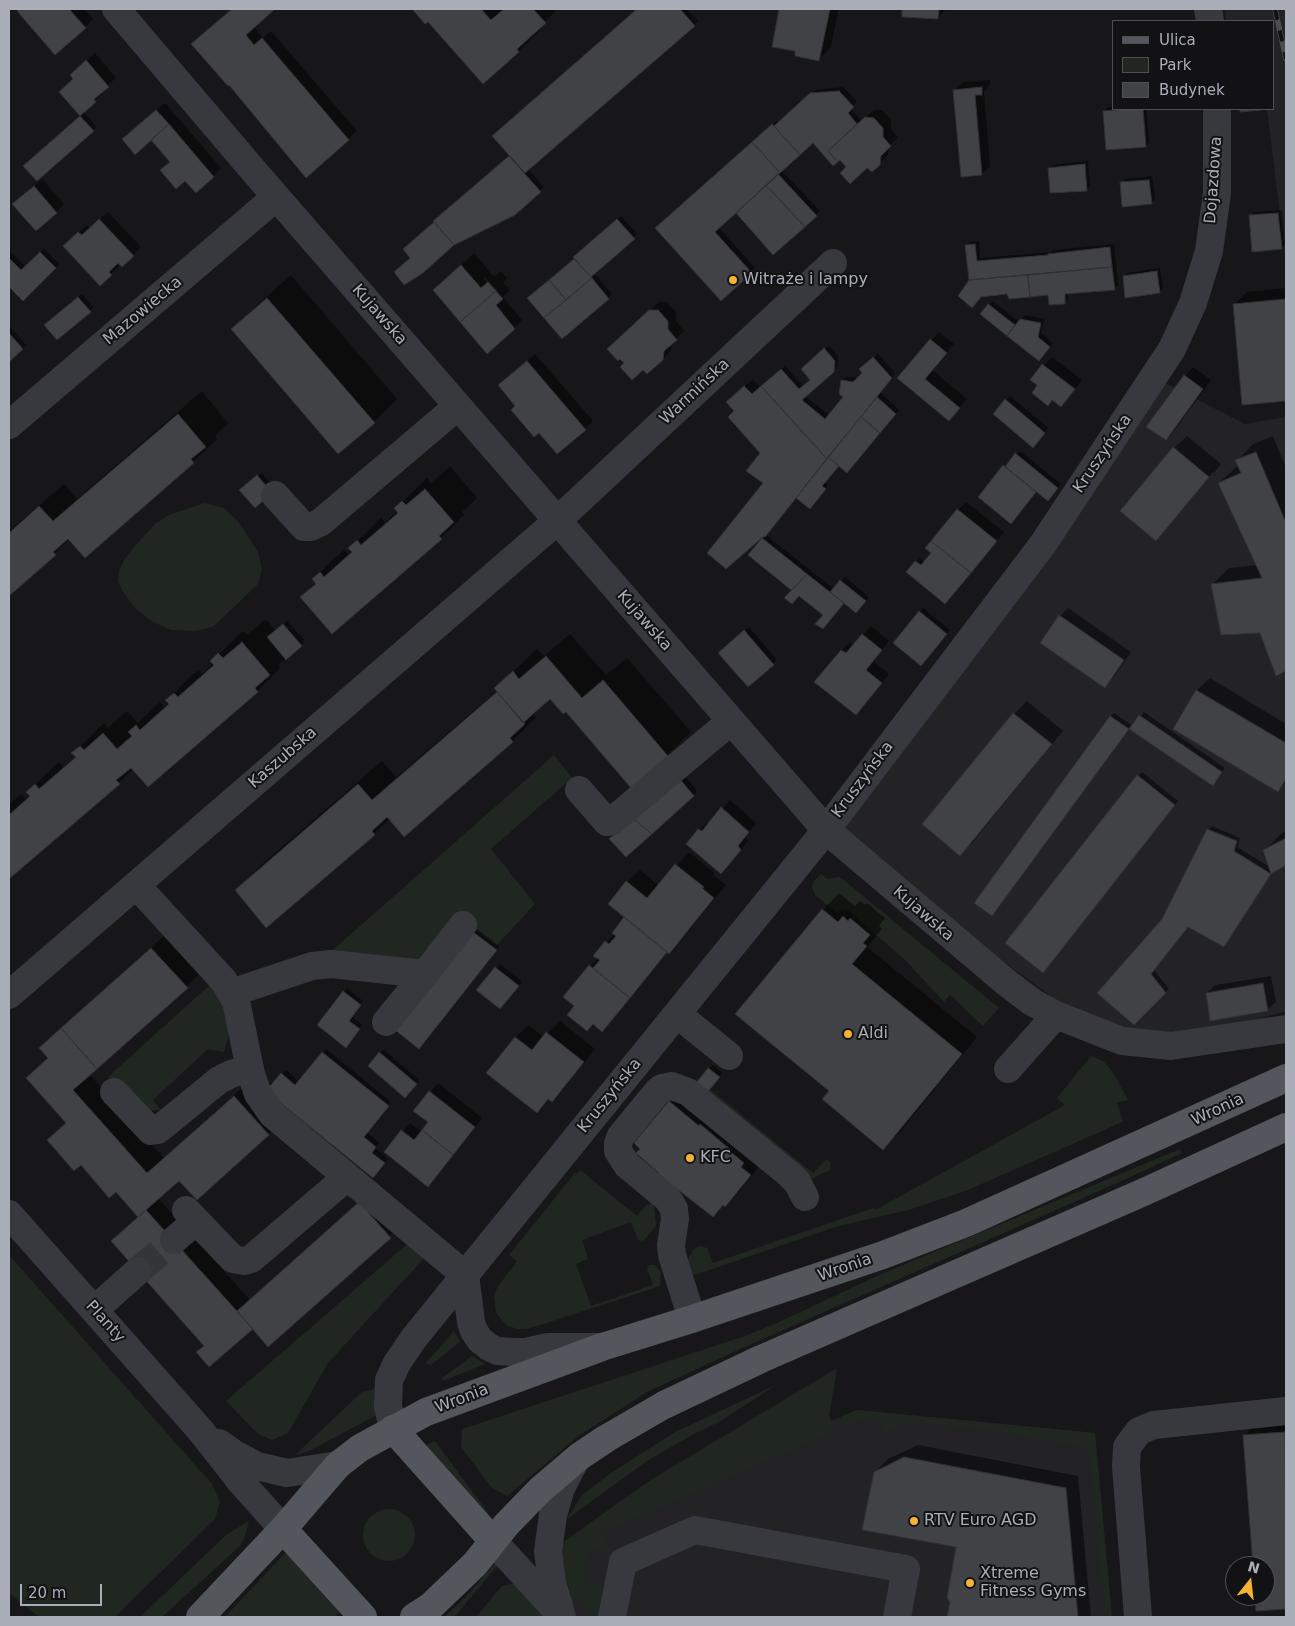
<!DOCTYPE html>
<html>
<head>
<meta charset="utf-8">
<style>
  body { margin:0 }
  #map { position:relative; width:1295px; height:1626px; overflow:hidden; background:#171719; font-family:"DejaVu Sans",sans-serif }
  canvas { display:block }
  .frame { position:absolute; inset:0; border:10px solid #a9aeb9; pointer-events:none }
  .legend { position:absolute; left:1112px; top:20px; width:162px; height:90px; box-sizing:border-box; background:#121214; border:1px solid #4e5056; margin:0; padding:6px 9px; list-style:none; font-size:15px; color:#a9aeb9 }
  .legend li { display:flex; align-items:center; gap:10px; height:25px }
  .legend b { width:25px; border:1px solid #4e5056 }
  .north { position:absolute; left:1225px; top:1556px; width:50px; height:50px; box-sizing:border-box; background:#121214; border:1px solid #4e5056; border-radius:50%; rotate:16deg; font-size:14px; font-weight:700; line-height:20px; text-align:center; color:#a9aeb9 }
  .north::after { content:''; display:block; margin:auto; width:18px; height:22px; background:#f5b333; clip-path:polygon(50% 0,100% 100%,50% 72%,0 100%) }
  .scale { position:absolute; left:20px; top:1584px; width:82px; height:22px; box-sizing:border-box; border:2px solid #a9aeb9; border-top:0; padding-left:6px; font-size:15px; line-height:18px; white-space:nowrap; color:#a9aeb9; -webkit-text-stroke:4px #121214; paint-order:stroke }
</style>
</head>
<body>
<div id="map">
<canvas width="1295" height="1626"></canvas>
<div class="frame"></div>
<ul class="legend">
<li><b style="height:6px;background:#54565d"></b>Ulica</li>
<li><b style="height:14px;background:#1f2720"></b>Park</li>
<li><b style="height:14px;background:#414246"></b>Budynek</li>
</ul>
<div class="north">N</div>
<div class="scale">20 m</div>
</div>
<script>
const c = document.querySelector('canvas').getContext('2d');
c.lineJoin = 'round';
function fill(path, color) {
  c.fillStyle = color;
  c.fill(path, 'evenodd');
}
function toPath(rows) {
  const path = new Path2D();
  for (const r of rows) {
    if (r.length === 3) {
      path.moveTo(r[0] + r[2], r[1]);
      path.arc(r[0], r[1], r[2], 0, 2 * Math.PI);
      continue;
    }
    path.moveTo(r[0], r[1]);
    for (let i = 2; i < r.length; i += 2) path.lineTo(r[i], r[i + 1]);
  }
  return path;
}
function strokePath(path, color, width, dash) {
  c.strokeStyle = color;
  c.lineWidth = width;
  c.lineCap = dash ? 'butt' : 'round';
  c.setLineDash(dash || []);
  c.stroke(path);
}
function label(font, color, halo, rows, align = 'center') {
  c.font = font + ' "DejaVu Sans",sans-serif';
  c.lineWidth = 4;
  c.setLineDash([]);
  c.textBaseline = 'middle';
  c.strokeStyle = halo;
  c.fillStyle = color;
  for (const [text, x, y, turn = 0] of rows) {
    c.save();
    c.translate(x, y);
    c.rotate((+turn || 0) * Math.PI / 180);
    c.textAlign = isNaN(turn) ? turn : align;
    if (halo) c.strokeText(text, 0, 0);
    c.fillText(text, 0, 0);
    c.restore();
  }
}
const built = toPath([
  [1225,9,1286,9,1286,263,1267,109,1274,109,1274,21,1226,21],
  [1163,382,1245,424,1286,417,1286,1011,1208,1033,1131,1032,1059,1002,955,926,842,831],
  [857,1410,1095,1433,1112,1617,491,1617,650,1484,831,1421]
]);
const green = toPath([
  [205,503,223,508,238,521,258,552,262,570,258,584,214,626,196,631,171,630,153,622,136,609,123,592,118,581,119,571,124,560,134,547,156,523,171,514],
  [554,755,572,778,491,849,535,904,496,946,458,918,420,965,326,956],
  [821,874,827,879,839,877,845,881,999,1008,983,1026,950,995,944,1002,906,961,849,911,842,908,837,913,815,895,812,887,813,882],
  [213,982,232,1024,224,1052,208,1049,153,1100,161,1110,148,1111,140,1109,108,1077],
  [1091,1056,1103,1061,1113,1072,1128,1100,1117,1103,1123,1121,1111,1127,968,1190,912,1209,835,1227,695,1275,691,1272,688,1262,689,1257,693,1250,697,1247,701,1246,707,1248,713,1263,873,1208,877,1209,1065,1105,1057,1098],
  [711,1090,813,1173,827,1159,831,1164,830,1170,811,1179,708,1094],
  [1180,1149,1182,1153,1117,1183,738,1350,647,1392,580,1435,507,1496,492,1488,461,1447,462,1429,742,1337,777,1323,879,1275],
  [580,1170,637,1216,646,1205,652,1203,654,1206,656,1226,643,1241,638,1240,631,1222,582,1240,588,1258,586,1260,576,1264,591,1306,653,1285,647,1269,649,1265,655,1265,661,1272,660,1286,528,1329,517,1329,506,1325,496,1313,494,1296,498,1286,517,1261,509,1255,575,1173,577,1174],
  [412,1240,428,1254,328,1363,288,1433,272,1440,258,1434,226,1401],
  [9,1255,212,1484,220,1502,215,1519,115,1617,39,1617,9,1593],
  [454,1331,460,1342,431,1365,426,1363],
  [472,1356,485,1364,443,1381,442,1378],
  [837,1368,829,1416,836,1431,602,1533,610,1552,589,1548,583,1582,603,1585,599,1612,596,1614,580,1605,570,1593,564,1576,559,1545,649,1481],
  [776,1385,721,1421,694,1434,647,1461,567,1519,582,1495,611,1473,675,1432],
  [375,1389,377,1415,309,1451,297,1455,296,1454,362,1392],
  [857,1410,1095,1433,1112,1617,1105,1617,1089,1449,991,1430,907,1423,885,1433,876,1414,845,1427,841,1419,842,1416],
  [435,1441,489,1514,487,1518,426,1449,427,1445],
  [389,1535,26],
  [249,1521,244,1539,240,1546,162,1617,140,1617,226,1535],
  [287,1551,343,1612,332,1617,225,1617],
  [495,1563,498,1565,456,1615,453,1617,444,1617,466,1597],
  [516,1583,545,1617,476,1617,502,1586]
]);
const shadow = toPath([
  [21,9,84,9,93,19,85,27,18,11],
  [232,9,274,9,253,26,263,38,271,31,357,131,306,176,201,36],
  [417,9,558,9,540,26,542,28,519,51,428,20,415,10],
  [638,9,687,9,698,21,528,169,544,187,515,214,408,245,511,156,497,132],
  [780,9,839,9,838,12,831,47,818,60,797,50,773,46],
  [903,9,946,9,937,18,903,16],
  [95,53,116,78,101,91,103,93,83,111,96,127,93,130,29,162,81,115,61,92,75,79,80,67],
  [990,80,990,85,984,92,990,166,982,174,955,90,963,82],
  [843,87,857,102,850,108,862,121,874,110,882,110,891,120,891,129,898,137,889,147,888,155,879,164,848,167,840,158,833,164,813,141,781,170,820,211,773,254,736,211,718,227,755,268,721,299,661,224,777,121,778,123,815,90],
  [165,103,221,168,213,176,185,179,151,138,132,131],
  [1108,107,1146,109,1149,142,1146,146,1104,111],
  [1088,161,1090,186,1087,189,1050,168,1054,165],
  [1152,176,1155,199,1151,203,1122,183,1126,179],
  [42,179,64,204,56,212,22,196],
  [1282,210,1285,244,1281,248,1250,216,1254,212],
  [108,212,141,247,133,255,119,261,116,263,119,266,100,285,73,238,87,225,90,228],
  [621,216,637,234,594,273,612,294,562,338,533,294,575,259,578,254],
  [979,241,980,258,1051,252,1053,250,1114,244,1118,285,1114,288,1068,292,1068,299,1065,303,1049,294,1008,293,970,281,967,246,970,242],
  [44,249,59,264,23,300,9,285,9,250,26,267],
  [474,253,494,277,501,271,507,278,503,282,510,290,503,297,522,320,514,328,434,290],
  [485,277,498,291,494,291,483,278],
  [1160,268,1163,288,1159,292,1124,276,1128,273],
  [291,275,397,399,374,422,232,329,256,306],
  [1286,288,1286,400,1243,404,1235,304,1247,292],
  [82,294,93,307,90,311,50,322],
  [993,301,1019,322,1025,315,1044,319,1041,333,1053,343,1039,360,982,314],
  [659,302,667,302,676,312,676,321,684,331,671,343,671,350,663,359,643,368,626,363,616,341],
  [9,326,26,345,9,360],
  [939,332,954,344,932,370,967,399,957,411,899,378],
  [829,346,838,356,837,367,805,396,830,416,845,397,842,380,846,377,858,378,864,373,864,366,878,354,895,374,880,392,899,410,851,468,839,464,825,482,828,485,814,504,797,497,766,535,834,589,845,577,869,597,860,608,845,602,824,615,750,555,766,536,764,535,765,483,761,453,736,411,736,394,753,379,760,387,785,366,803,386,811,379,806,365],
  [535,354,593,421,585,429,517,406,508,377],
  [1052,357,1082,380,1069,397,1039,385,1032,379],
  [1193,367,1211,380,1174,431,1165,439,1148,426,1185,376],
  [202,391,228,423,215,436,217,439,193,462,70,539,9,594,9,531,64,484,77,499],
  [1010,396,1048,428,1037,442,1006,400],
  [1187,436,1221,464,1214,473,1213,472,1165,528,1167,528,1156,540,1174,448],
  [1273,436,1286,468,1286,669,1277,674,1261,632,1212,585,1229,568,1257,565,1219,483,1236,467,1239,466,1237,461,1253,444],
  [1020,451,1061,484,1052,496,1037,491,1011,522,1004,466],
  [450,466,477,498,462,512,464,515,441,538,301,598,316,583,313,579,337,556,344,550,348,554,352,550,350,548,381,518,385,522,398,511,396,508,427,478,431,483],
  [262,473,275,489,245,487],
  [966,502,1004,532,979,563,908,572,920,558,925,562,958,510],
  [923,608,950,630,925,661,920,612],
  [1068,608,1131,652,1113,678,1105,686,1060,616],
  [266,619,276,631,287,621,305,641,278,665,280,668,257,691,133,769,119,783,9,877,9,805,21,794,25,799,31,794,28,792,59,762,63,767,76,756,73,753,104,723,108,728,127,711,138,723,160,702,164,707,169,702,167,700,191,676,198,670,202,674,214,663,212,661,243,631,247,635],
  [871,626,889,641,873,661,889,674,856,714,816,682,842,650,850,642,854,645],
  [749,627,777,660,748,685,723,649],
  [570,634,606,675,627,658,691,732,667,755,631,786,566,710,550,698,533,715,536,717,512,741,404,835,390,818,374,834,266,926,237,890,260,866,382,761,396,777,498,690,496,688,537,649,544,656],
  [1210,678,1286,724,1286,782,1278,790,1175,728,1197,690],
  [1027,701,1063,731,973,842,960,854,924,824,1014,714],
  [1144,712,1225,768,1216,781,1212,784,1130,728,992,915,1110,717,1114,713,1133,726],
  [1142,772,1178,801,1047,967,1007,943],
  [684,775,697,791,626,855],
  [730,800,756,823,745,837,748,841,729,864,699,830,708,822,710,823],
  [1212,826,1240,838,1237,847,1270,867,1264,851,1281,834,1286,831,1286,864,1273,871,1224,946,1188,926,1154,970,1169,989,1134,1023,1163,919,1208,830],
  [689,852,715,873,713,875,726,885,681,940,669,952,639,931,666,953,602,1030,576,1006,590,966,598,958,595,955,614,934,626,917,610,904,627,882,640,870,659,886],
  [839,893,855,906,860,901,865,905,867,903,885,918,879,926,882,929,867,947,977,1037,900,1132,883,1148,830,1091,823,910],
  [477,929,499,946,423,1043,474,932],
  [164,936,199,975,89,1074,164,1158,251,1080,284,1118,268,1134,179,1179,158,1198,250,1300,373,1191,402,1224,268,1345,253,1327,198,1352,205,1345,139,1216,116,1190,49,1140,67,1122,28,1078,49,1057,40,1048,57,1032],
  [500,964,522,982,504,1004,478,989],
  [1271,976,1276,1002,1267,1010,1207,993,1215,985],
  [347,988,363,1001,351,1016,362,1025,349,1042,344,992],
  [560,1021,595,1049,564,1088,552,1100,549,1099,537,1111,488,1073,516,1037,528,1025,544,1037],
  [326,1049,391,1102,367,1132,379,1143,375,1148,388,1159,376,1173,282,1074,286,1070,299,1082],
  [384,1050,419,1080,409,1092,380,1053],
  [713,1065,722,1073,711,1087,709,1069],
  [438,1083,482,1118,436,1177,386,1152,410,1123,422,1132,429,1122,415,1111],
  [682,1089,763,1162,738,1193,725,1205,670,1102],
  [1286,1421,1286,1608,1257,1610,1256,1596,1265,1596,1265,1566,1254,1566,1245,1435,1257,1423],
  [918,1445,1078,1476,1091,1617,949,1617,957,1546,875,1472,888,1459]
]);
const building = toPath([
  [20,9,69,9,86,28,55,55,17,11,20,9],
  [232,9,275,9,246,35,254,45,262,38,349,140,306,178,229,85,228,86,191,44,232,9],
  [415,9,481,9,491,20,504,9,533,9,546,23,517,49,519,52,483,84,428,22,425,24,413,10,415,9],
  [637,9,680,9,695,26,525,173,492,136,637,9],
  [779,9,830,9,819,61,795,56,795,51,772,47,779,9],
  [902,9,939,9,938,19,902,17,902,9],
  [86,60,109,87,94,99,96,102,80,116,59,92,73,79,70,75,86,60],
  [982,87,982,95,975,95,982,175,961,177,953,90,982,87],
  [839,91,854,107,848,113,857,124,828,151,838,162,833,166,813,143,800,155,774,126,810,93,839,91],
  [1128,109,1143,109,1146,147,1106,150,1103,111,1128,109],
  [1240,109,1261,109,1261,110,1240,112,1240,109],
  [156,110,169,124,135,155,122,139,156,110],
  [80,116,94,131,37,181,23,166,80,116],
  [865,117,874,118,883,128,883,137,891,146,881,156,880,165,872,172,867,168,850,184,840,173,846,167,840,160,838,162,828,151,865,117],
  [169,124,214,177,196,193,185,181,176,189,160,170,170,162,151,140,169,124],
  [772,124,800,155,780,173,752,142,772,124],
  [752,142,780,173,715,232,752,273,721,301,655,228,752,142],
  [509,156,541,192,515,215,454,245,433,221,509,156],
  [1085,164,1087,191,1050,193,1048,168,1085,164],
  [778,174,817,216,805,227,766,185,778,174],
  [1149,180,1152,204,1122,207,1120,182,1149,180],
  [766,185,805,227,773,255,736,213,766,185],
  [34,186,57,213,36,231,12,204,34,186],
  [1278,213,1282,249,1252,252,1249,215,1278,213],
  [99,219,134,256,122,267,118,263,109,272,112,275,100,286,63,246,78,232,82,235,99,219],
  [617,219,635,239,591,277,573,257,617,219],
  [434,222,454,245,423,273,404,285,394,272,410,258,403,249,434,222],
  [975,244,977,261,1048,255,1048,254,1110,247,1112,267,969,280,965,245,975,244],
  [40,252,56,268,23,301,9,287,9,258,21,270,40,252],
  [574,259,592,278,566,300,549,280,574,259],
  [461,265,481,288,488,282,496,291,460,322,433,290,461,265],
  [1112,267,1115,290,1065,294,1065,304,1049,305,1048,295,1030,297,1028,275,1112,267],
  [1157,271,1160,293,1125,298,1123,276,1157,271],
  [1028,275,1030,297,1009,299,1007,294,981,297,972,308,958,296,969,280,1028,275],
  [592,278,609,299,562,339,544,318,592,278],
  [549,280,566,300,544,318,527,298,549,280],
  [496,291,503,299,496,305,515,329,487,354,460,322,496,291],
  [78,297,91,312,57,340,44,325,78,297],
  [267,298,375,423,338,454,231,329,267,298],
  [1286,299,1286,401,1242,405,1233,304,1286,299],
  [988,304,1015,325,1007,336,980,314,988,304],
  [649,310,658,310,668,321,668,329,677,340,664,351,663,360,647,374,643,370,632,380,620,367,624,363,620,359,618,361,607,349,649,310],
  [1020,319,1041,323,1038,337,1050,347,1039,361,1007,336,1020,319],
  [9,333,23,349,9,362,9,333],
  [930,339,947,353,925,379,960,408,949,421,897,378,930,339],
  [824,348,835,361,834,372,802,400,825,419,843,397,839,394,841,380,853,382,862,373,859,369,873,357,892,378,827,459,761,386,781,369,799,389,810,380,801,369,824,348],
  [527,361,586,430,557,454,539,433,534,437,511,410,515,406,498,385,527,361],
  [1042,364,1075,389,1061,407,1052,400,1048,406,1032,393,1037,385,1030,380,1042,364],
  [1184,375,1203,389,1166,440,1146,427,1184,375],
  [744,386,752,394,761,386,827,459,765,537,764,536,726,569,707,553,763,483,746,471,760,453,728,417,734,411,726,402,744,386],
  [877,397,896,414,880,433,861,417,877,397],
  [1005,399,1045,433,1033,448,993,414,1005,399],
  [178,414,206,447,191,459,194,463,85,558,68,539,53,552,56,555,9,596,9,533,39,506,53,521,178,414],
  [861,417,880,433,847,473,828,457,861,417],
  [1173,447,1209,477,1156,541,1120,511,1173,447],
  [1256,452,1286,523,1286,671,1276,676,1260,633,1221,635,1211,584,1262,578,1218,483,1241,473,1235,460,1256,452],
  [1015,453,1058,488,1048,501,1005,467,1015,453],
  [828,457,839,466,822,486,826,489,810,509,796,498,828,457],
  [1003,465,1036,492,1011,524,978,497,1003,465],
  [257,475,272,493,255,508,239,490,257,475],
  [425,489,454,522,439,536,442,539,332,634,300,597,316,584,312,579,320,572,324,577,352,552,348,548,357,540,361,545,398,513,394,508,402,501,406,505,425,489],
  [957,509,997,541,971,573,931,541,957,509],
  [762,538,807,574,791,590,748,555,762,538],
  [931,541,971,573,945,604,906,572,915,561,921,565,931,553,925,548,931,541],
  [807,574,844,603,823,629,815,624,823,615,799,596,792,604,784,598,807,574],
  [840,580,866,601,856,613,830,592,840,580],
  [919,611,947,634,921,666,893,643,919,611],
  [1059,615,1124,660,1105,688,1040,643,1059,615],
  [283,624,302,646,286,660,267,637,283,624],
  [744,630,774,665,748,687,718,653,744,630],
  [862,634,882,650,866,670,882,683,856,715,814,682,841,650,846,653,862,634],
  [242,642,270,675,255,688,258,692,148,787,131,768,116,780,120,784,9,879,9,815,30,796,26,792,35,784,39,789,76,757,71,753,80,746,84,750,103,733,117,749,132,736,128,732,136,725,140,730,169,704,165,700,174,693,178,697,214,665,210,661,218,653,223,658,242,642],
  [546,656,582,698,603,680,668,756,631,788,566,712,563,714,550,699,523,723,494,688,513,671,519,679,546,656],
  [1196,690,1286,743,1286,779,1278,792,1173,729,1196,690],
  [497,692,525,724,510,738,513,742,404,837,387,817,372,831,375,835,266,928,235,890,358,784,372,800,497,692],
  [1013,713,1052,744,960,856,922,824,1013,713],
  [1139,715,1222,772,1213,786,1129,729,1139,715],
  [1110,716,1129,729,992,916,974,903,1110,716],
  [1137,775,1175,805,1043,973,1005,943,1137,775],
  [679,778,694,796,652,834,632,818,679,778],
  [721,807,749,832,738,846,741,850,721,874,686,844,698,829,702,831,721,807],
  [632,818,652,834,626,857,609,839,632,818],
  [1207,829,1237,841,1234,851,1271,874,1224,947,1188,927,1151,974,1166,993,1134,1025,1097,993,1162,919,1207,829],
  [1286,838,1286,865,1271,874,1263,850,1286,838],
  [675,864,704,887,702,888,714,898,669,954,608,904,626,881,647,898,675,864],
  [822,909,838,922,843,916,848,921,850,918,870,935,863,943,867,946,852,964,962,1054,883,1150,822,1099,829,1091,735,1014,822,909],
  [624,917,667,952,630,998,593,968,600,960,593,956,605,941,609,944,616,936,612,933,624,917],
  [473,932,497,950,419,1049,395,1030,473,932],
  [151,948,188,988,97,1069,61,1028,151,948],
  [589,965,630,998,602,1032,593,1024,587,1031,567,1015,574,1006,563,997,589,965],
  [495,967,519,986,500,1009,476,990,495,967],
  [1263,983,1268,1011,1210,1021,1206,993,1263,983],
  [343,991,361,1005,349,1021,360,1029,346,1048,317,1025,343,991],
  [61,1028,97,1069,73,1090,147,1173,234,1096,269,1135,197,1200,179,1181,138,1217,116,1192,109,1198,81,1165,74,1171,47,1140,66,1123,26,1078,48,1058,39,1048,61,1028],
  [546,1032,584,1062,552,1102,548,1099,537,1113,486,1073,515,1037,532,1050,546,1032],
  [322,1052,389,1106,364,1137,376,1147,372,1153,385,1163,373,1178,266,1091,281,1073,295,1085,322,1052],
  [379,1052,417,1084,405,1098,368,1066,379,1052],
  [708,1068,720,1077,707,1093,696,1083,708,1068],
  [429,1091,475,1127,453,1155,422,1130,428,1122,413,1111,429,1091],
  [669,1101,699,1126,700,1124,732,1151,731,1152,744,1163,741,1167,751,1175,725,1207,723,1205,713,1217,658,1174,659,1173,636,1153,640,1149,634,1143,669,1101],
  [401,1130,414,1140,422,1130,453,1155,428,1187,384,1152,401,1130],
  [359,1202,391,1238,268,1347,237,1311,359,1202],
  [146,1210,253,1329,209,1367,196,1352,204,1346,111,1241,146,1210],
  [1285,1432,1286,1609,1256,1611,1255,1596,1265,1596,1265,1566,1253,1566,1243,1435,1285,1432],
  [904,1457,1066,1488,1078,1617,947,1617,950,1602,947,1598,956,1547,862,1530,874,1472,904,1457]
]);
const minorTunnel = toPath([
  [138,1271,174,1240]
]);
const minor = toPath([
  [116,9,253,170,826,830,1007,983,1032,1002,1056,1015,1122,1041,1171,1046,1286,1029],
  [1208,9,1210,21],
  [9,425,276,197],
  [275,495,304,527,311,527,321,522,458,406],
  [579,790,607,822,612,821,731,721],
  [136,885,224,981,236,1001,251,1074,258,1094,272,1114,465,1275,471,1322,474,1331,480,1340,489,1347,497,1351,512,1352,526,1352,548,1347,601,1347],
  [231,993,312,966,331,964,425,974,463,925],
  [9,995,557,521,833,263],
  [677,1014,729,1056],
  [386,1022,425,974],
  [1008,1069,1056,1015],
  [114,1092,151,1131,158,1130,219,1080,231,1074,250,1068],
  [186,1210,233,1259,244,1261,251,1259,347,1177],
  [9,1214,201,1431,240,1481,283,1529],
  [174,1240,196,1221],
  [94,1310,138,1271],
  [692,1319,672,1255,671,1245,675,1219,674,1209,668,1199,627,1165,618,1151,618,1143,621,1136,658,1091,662,1088,672,1086,688,1092,789,1174,797,1182,805,1197],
  [393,1429,388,1406,389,1380,397,1363,414,1338,826,830,1043,544,1172,349,1193,303,1209,251,1217,193,1217,109],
  [219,1443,233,1453,257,1466,287,1473,338,1465],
  [493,1541,558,1612],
  [562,1617,552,1583,548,1551,553,1515,561,1488,575,1461],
  [612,1617,623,1562,695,1530,906,1569,897,1617],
  [1138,1617,1126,1467,1127,1447,1139,1431,1154,1425,1286,1411]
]);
const major = toPath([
  [393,1429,493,1541],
  [283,1529,363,1617],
  [200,1617,283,1529,338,1465,360,1448,426,1412,602,1347,692,1319,883,1255,966,1223,1286,1078],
  [414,1617,431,1606,475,1564,506,1525,540,1490,580,1456,607,1438,664,1405,761,1359,1144,1192,1286,1127]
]);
const rail = toPath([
  [1275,9,1286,59]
]);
const markers = [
  [733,280,5,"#f5b333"],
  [848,1034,5,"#f5b333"],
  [690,1158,5,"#f5b333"],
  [914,1521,5,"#f5b333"],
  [970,1583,5,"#f5b333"]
];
const streetNames = [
  ["Dojazdowa",1214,180,-86],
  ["Mazowiecka",143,311,-40],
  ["Kujawska",379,315,49],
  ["Warmińska",695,392,-43],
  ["Kruszyńska",1103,454,-56],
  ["Kujawska",644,621,49],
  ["Kaszubska",283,758,-41],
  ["Kruszyńska",863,780,-53],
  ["Kujawska",923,914,41],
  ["Kruszyńska",610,1096,-51],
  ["Wronia",1218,1110,-25],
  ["Wronia",845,1268,-19],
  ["Planty",105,1322,48],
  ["Wronia",462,1399,-21]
];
const poiNames = [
  ["Witraże i lampy",743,280],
  ["Aldi",858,1034],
  ["KFC",700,1158],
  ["RTV Euro AGD",924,1521],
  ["Xtreme",980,1574],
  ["Fitness Gyms",980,1592]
];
fill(built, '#232326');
fill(green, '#1f2720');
fill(shadow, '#0007');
fill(building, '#414246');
strokePath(building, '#313135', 1);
strokePath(minorTunnel, '#343539', 28, [28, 14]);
strokePath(minor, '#38393e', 28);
strokePath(major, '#54565d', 28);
strokePath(rail, '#4b4d53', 5.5);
strokePath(rail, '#121214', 4, [11]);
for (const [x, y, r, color] of markers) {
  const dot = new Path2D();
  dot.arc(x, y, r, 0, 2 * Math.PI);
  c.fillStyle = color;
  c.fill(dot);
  strokePath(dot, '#121214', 2);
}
label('16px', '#a9aeb9', '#121214', streetNames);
label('16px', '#a9aeb9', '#121214', poiNames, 'left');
</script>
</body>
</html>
